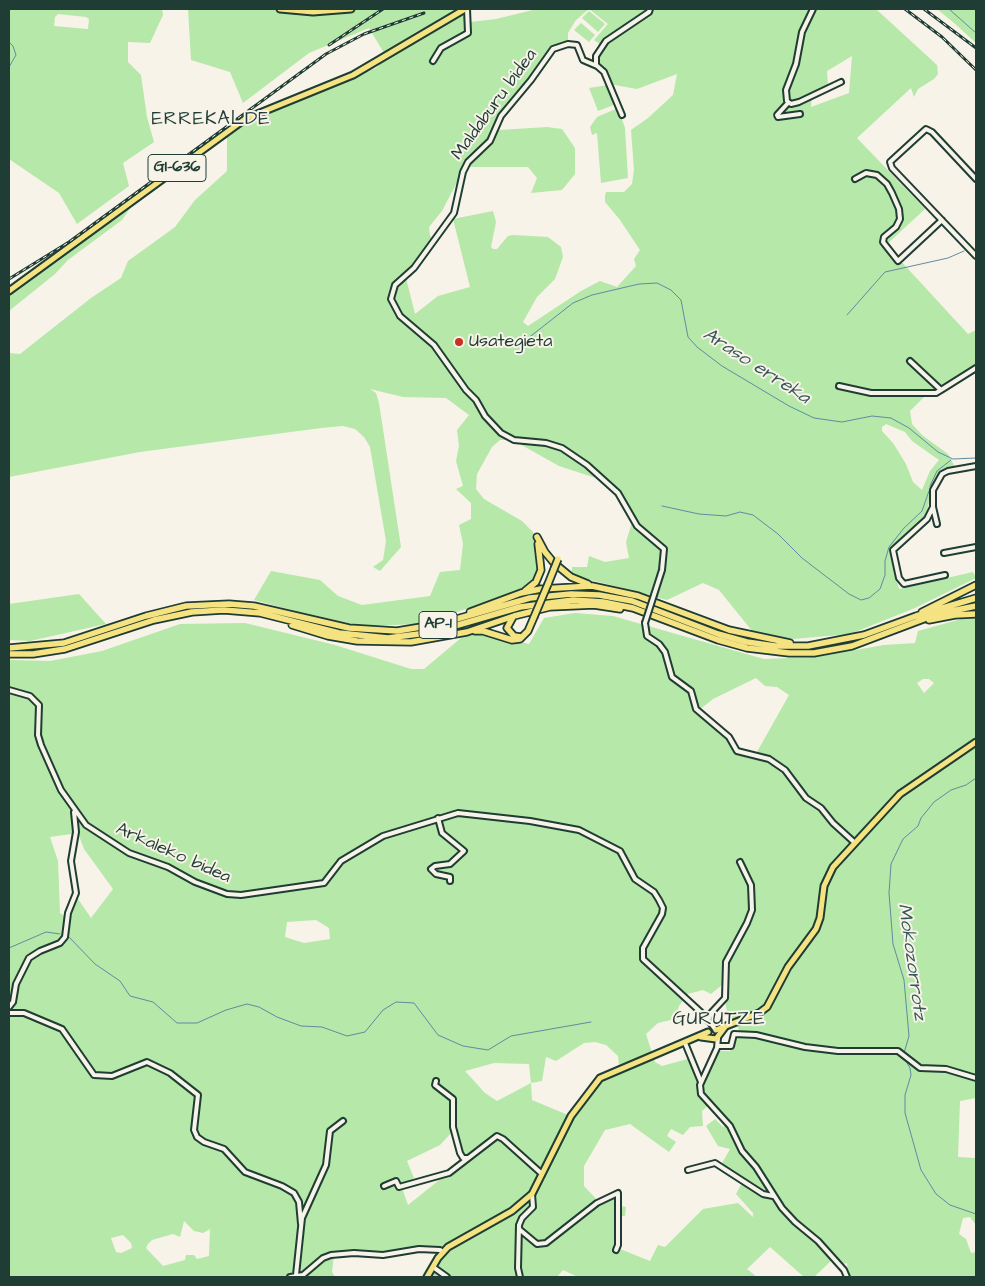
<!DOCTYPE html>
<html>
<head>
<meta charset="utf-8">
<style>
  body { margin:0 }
  #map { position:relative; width:985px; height:1286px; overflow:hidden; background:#f7f3e8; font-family:"Architects Daughter",sans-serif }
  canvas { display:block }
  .frame { position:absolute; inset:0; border:10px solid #1f3d34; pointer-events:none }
</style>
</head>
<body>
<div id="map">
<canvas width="985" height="1286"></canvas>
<div class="frame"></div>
</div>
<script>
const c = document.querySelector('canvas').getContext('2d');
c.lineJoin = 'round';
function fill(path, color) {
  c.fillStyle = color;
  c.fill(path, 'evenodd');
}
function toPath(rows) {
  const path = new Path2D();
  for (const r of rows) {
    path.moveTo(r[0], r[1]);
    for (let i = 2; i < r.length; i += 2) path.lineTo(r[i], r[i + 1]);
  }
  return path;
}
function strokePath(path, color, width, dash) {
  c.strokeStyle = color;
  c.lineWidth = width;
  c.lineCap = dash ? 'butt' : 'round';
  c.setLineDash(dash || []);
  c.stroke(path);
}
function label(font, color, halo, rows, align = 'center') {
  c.font = font + ' "Architects Daughter",sans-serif';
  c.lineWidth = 4;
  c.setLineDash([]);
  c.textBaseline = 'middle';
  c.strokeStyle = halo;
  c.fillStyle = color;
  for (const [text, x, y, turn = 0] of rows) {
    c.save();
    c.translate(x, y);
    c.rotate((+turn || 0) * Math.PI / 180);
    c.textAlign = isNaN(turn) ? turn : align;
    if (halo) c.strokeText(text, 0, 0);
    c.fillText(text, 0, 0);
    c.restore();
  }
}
const green = toPath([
  [9,9,162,9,163,15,150,43,128,42,128,62,141,75,147,117,154,142,123,163,129,186,77,224,59,193,9,159],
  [58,14,86,17,89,19,88,29,54,26,55,17],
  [188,9,455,9,470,22,496,19,537,9,876,9,937,65,938,74,934,79,918,89,914,97,911,88,857,138,925,209,886,245,968,334,976,330,976,365,930,391,910,411,912,424,922,435,948,454,955,467,944,469,931,491,926,517,893,547,891,555,899,589,973,572,976,578,915,608,850,634,793,639,753,632,719,590,703,583,667,600,572,575,572,567,587,567,589,556,605,562,629,558,626,542,632,522,617,488,599,479,559,466,518,443,510,440,500,440,492,447,477,474,476,489,484,499,522,521,533,532,539,556,539,571,532,583,510,595,419,624,365,626,321,618,254,600,271,571,320,580,338,596,362,605,430,596,440,572,460,570,463,544,459,525,471,519,471,503,456,489,463,486,456,461,459,446,457,430,469,415,446,398,403,397,370,389,376,393,379,403,401,547,380,571,373,567,383,560,386,541,370,447,364,437,355,429,343,426,321,428,140,452,9,477,9,353,20,354,91,298,121,278,128,261,175,227,195,200,227,171,227,136,245,123,284,105,376,68,387,58,369,28,309,53,243,103,230,72,191,60],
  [589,9,608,24,594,40,601,45,594,52,593,58,595,67,609,84,637,89,677,74,673,95,648,118,631,130,634,170,632,184,624,192,606,192,605,196,605,202,620,220,640,250,634,259,636,266,617,287,600,281,581,291,528,326,523,322,537,297,555,279,563,257,561,247,548,237,513,235,508,236,497,249,493,249,491,247,496,222,493,211,453,219,470,287,438,296,415,314,405,274,423,256,434,239,430,236,429,227,442,211,465,167,528,167,537,178,531,193,562,190,575,174,575,148,562,129,547,127,499,130,502,120,553,50,565,46,568,42,568,33,576,20],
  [852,56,849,93,811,107,812,95,828,86,827,71],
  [886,424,905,432,912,441,939,460,930,471,922,490,913,482,906,464,893,443,882,431,882,427],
  [937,9,976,9,976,43,954,23],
  [589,11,605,24,598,32,582,18],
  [581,23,595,35,589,42,574,30],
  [608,85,616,104,598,111,589,88],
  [618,108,625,128,628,178,601,183,597,133,592,135,590,127,597,117],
  [130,206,131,207,122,220,68,260,55,274,9,311,9,294],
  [79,594,106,624,30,641,9,640,9,604],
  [575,613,613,616,764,659,816,657,884,645,915,643,918,631,965,618,976,618,976,1098,960,1101,958,1157,976,1158,976,1225,970,1217,963,1218,959,1234,966,1239,971,1253,976,1252,976,1277,845,1277,848,1273,847,1263,839,1265,832,1260,814,1277,804,1277,770,1247,747,1269,757,1277,578,1277,563,1270,557,1277,421,1277,437,1251,421,1249,378,1255,355,1253,334,1255,332,1272,335,1277,9,1277,9,660,50,661,102,651,180,624,245,623,335,645,411,669,424,669,467,633,481,633,529,644,544,618],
  [756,678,765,686,777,687,789,695,757,752,743,754,699,710,713,699],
  [923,679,929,679,934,683,924,693,917,683],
  [78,833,84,849,113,889,91,918,76,896,67,918,60,913,58,861,50,837],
  [316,920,329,928,330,939,304,943,285,937,287,922],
  [722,985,729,1022,737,1024,740,1035,730,1051,718,1051,704,1078,697,1077,691,1058,662,1066,655,1062,646,1034,658,1023,675,1019,679,1006,688,994,703,990,711,994],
  [595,1042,606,1045,618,1056,619,1065,600,1074,568,1115,532,1100,531,1083,542,1081,546,1057,556,1061,584,1043],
  [494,1063,529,1064,531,1083,497,1101,485,1093,465,1071],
  [712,1102,729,1124,723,1127,715,1119,706,1126,718,1146,730,1149,721,1165,744,1179,736,1194,753,1213,753,1217,738,1203,703,1209,665,1247,658,1245,650,1261,620,1249,620,1216,625,1216,626,1207,621,1206,621,1190,597,1200,584,1186,584,1166,605,1130,630,1124,669,1152,676,1142,667,1136,671,1129,683,1135,690,1127,703,1126,702,1111],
  [453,1131,463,1161,408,1205,401,1185,414,1178,407,1161,440,1145],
  [184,1221,194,1231,203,1233,210,1229,209,1256,197,1259,194,1255,186,1255,185,1260,163,1266,146,1248,148,1244,152,1240,173,1234,180,1237],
  [123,1235,131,1243,132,1248,121,1253,116,1252,111,1238]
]);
const stream = toPath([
  [949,9,976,33],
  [9,42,13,46,16,55,9,67],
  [847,315,885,272,948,258,964,251],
  [502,342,509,344,527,339,573,303,592,295,639,284,657,283,671,290,681,300,688,337,697,347,722,366,789,406,814,418,842,422,872,416,891,418,909,428,938,452,953,459,976,458],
  [930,486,937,471,951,460],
  [662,506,699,514,726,516,740,512,753,515,778,534,802,558,849,594,861,600,869,598,880,589,885,575,885,561,889,547,904,528,922,511,929,491],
  [68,936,95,964,120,981,130,996,153,1002,177,1023,197,1023,226,1010,247,1004,259,1007,277,1017,301,1026,322,1027,347,1036,365,1032,383,1010,396,1002,414,1003,438,1035,463,1046,488,1050,511,1036,591,1022],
  [9,948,46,932,60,934],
  [904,1053,909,1036,904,980,893,944,889,893,891,864,903,839,918,826,921,818,934,802,951,790,966,785,976,778],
  [904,1057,910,1068,911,1075,905,1095,905,1113,921,1170,936,1194,950,1205,976,1214]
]);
const minor = toPath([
  [813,9,802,32,796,64,786,90,787,101,791,104,799,102,841,82],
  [433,61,441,48,468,33,467,9],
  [597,66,583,60,577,45,568,44,553,49,531,80,501,116,490,141,468,162,463,172,454,213,414,268,395,285,391,299,400,316,434,345,466,390,476,400,485,416,501,433,514,440,546,443,562,448,587,465,618,493,637,526,664,549,662,570,654,595],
  [788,103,777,115,778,117,800,114],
  [622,115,604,72,596,65,596,56,606,41,649,12,650,9],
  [855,179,866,173,877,175,887,184,892,193,899,209,900,219,896,227,884,237,883,242,898,261,942,220],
  [976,179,932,132,926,129,890,162,892,168,976,256],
  [910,361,941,390,976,368],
  [839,386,871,393,936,393,941,390],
  [933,507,927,519,893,550,899,578,904,584,945,575],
  [937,524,933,507,933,490,937,483,942,474,948,471,976,466],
  [944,553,976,547],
  [645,623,647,636,659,644,665,652,672,677,691,691,696,709,729,737,737,751,769,759,785,770,806,798,821,808,833,823,855,843],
  [9,690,30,696,39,705,38,735,41,745,61,790,86,825,129,853,168,867,195,882,227,894,241,895,324,883,341,861,383,836,458,813,530,821,579,830,620,851,635,879,654,892,659,900,663,908,662,914,643,948,643,959,705,1016,715,1029],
  [438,818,442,833,464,851,450,864,435,866,431,869,436,874,450,877,450,881],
  [9,1007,13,1002,16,984,29,958,40,951,60,943,65,937,68,913,76,893,71,861,76,832,74,812],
  [9,1013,24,1013,62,1029,94,1075,112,1076,147,1062,170,1073,198,1095,194,1130,197,1137,204,1142,224,1149,245,1172,282,1186,294,1193,299,1202,301,1224],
  [708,1021,711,1013,725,998,726,962,747,923,752,910,751,885,740,862],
  [718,1038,717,1048,700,1085,701,1094,730,1126,742,1151,756,1167,782,1208,795,1222,818,1241,844,1270,847,1277],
  [685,1043,701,1082],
  [718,1046,731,1046,734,1034,756,1035,805,1047,838,1051,898,1051,920,1068,946,1069,976,1078],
  [436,1081,435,1085,453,1099,453,1127,460,1153,463,1158,468,1158],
  [688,1170,715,1163,763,1194,773,1196],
  [384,1186,396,1181,399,1187,449,1173,497,1136,503,1139,542,1174],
  [519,1229,537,1244,546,1243,597,1203,618,1193,618,1245,616,1250],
  [433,1267,447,1277],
  [296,1275,302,1218,326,1165,330,1131,343,1121],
  [290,1277,303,1275,323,1258,331,1255,354,1253,383,1255,419,1249,440,1250,443,1252],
  [520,1277,518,1268,519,1225,522,1218,533,1207,532,1194]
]);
const major = toPath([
  [280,9,313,12,351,9],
  [9,291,245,119,353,75,465,9],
  [716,1030,759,1013,767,1007,788,967,816,929,820,918,824,886,833,867,900,794,976,742],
  [701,1037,716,1039,725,1027],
  [427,1277,438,1258,448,1247,512,1211,532,1194,571,1116,600,1078,708,1032]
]);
const highway = toPath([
  [537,537,545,552,554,563,571,577,588,584],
  [548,584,554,569],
  [525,591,536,582,541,570,538,544],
  [470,612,521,593,541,589,592,586,638,596,729,630,790,643],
  [922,612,976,585],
  [513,617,507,628,514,636,521,637],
  [929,620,955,615,976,614],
  [292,625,328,636,357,641,411,642,467,632,514,616,550,607,594,605,620,609],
  [475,631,483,631,512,640,520,639,528,631,534,617],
  [9,648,64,643,146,616,186,606,229,604,254,606,349,628,397,631,439,624,530,598,571,594,599,595,632,601,718,634,747,642,775,646,808,646,864,635,916,616,976,598],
  [9,654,33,654,65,649,154,620,192,612,224,610,260,613,339,633,388,638,434,632,520,607,573,600,603,602,633,608,718,640,747,648,789,653,814,653,852,646,937,614,976,606]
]);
const rail = toPath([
  [905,9,942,37,976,70],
  [924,9,976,48],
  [329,45,383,9],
  [9,279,69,242,326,54,364,34,424,13]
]);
const minorBridge = toPath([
  [645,623,654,595]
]);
const highwayBridge = toPath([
  [554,569,558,559],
  [534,617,548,584]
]);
const markers = [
  [459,342,5,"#c8321e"]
];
const shields = [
  [177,168,58],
  [438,625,38]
];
const shieldNames = [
  ["GI-636",177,168],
  ["AP-1",438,625]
];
const streetNames = [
  ["Maldaburu bidea",495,105,-54],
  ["Arkaleko bidea",173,854,24]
];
const poiNames = [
  ["Usategieta",469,342]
];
const neighbourhoodNames = [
  ["ERREKALDE",211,120],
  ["GURUTZE",719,1020]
];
const waterNames = [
  ["Araso erreka",756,367,33],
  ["Mokozorrotz",911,962,82]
];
fill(green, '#b5e8a9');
strokePath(stream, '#618ba1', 1);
strokePath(minor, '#1f3d34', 8);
strokePath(major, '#1f3d34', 9);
strokePath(highway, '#1f3d34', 9);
strokePath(minor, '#f7f3e8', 4);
strokePath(major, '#f5e382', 5);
strokePath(highway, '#f5e382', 5.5);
strokePath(rail, '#1f3d34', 3);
strokePath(rail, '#f7f3e8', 1, [4]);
strokePath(minorBridge, '#1f3d34', 8, []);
strokePath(highwayBridge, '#1f3d34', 9, []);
strokePath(minorBridge, '#f7f3e8', 4);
strokePath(highwayBridge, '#f5e382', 5.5);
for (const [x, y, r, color] of markers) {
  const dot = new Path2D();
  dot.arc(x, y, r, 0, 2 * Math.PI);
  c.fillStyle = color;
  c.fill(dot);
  strokePath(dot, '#f7f3e8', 2);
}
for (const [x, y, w] of shields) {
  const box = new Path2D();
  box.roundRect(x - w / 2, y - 13.5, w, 27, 4);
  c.fillStyle = '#f7f3e8';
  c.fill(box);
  strokePath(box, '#1f3d34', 1);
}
label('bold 16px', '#1f3d34', null, shieldNames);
label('18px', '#1f3d34', '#f7f3e8', streetNames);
label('18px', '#1f3d34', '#f7f3e8', poiNames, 'left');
c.letterSpacing = '1px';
label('19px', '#1f3d34', '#f7f3e8', neighbourhoodNames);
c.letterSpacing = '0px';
label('italic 19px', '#355758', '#f7f3e8', waterNames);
</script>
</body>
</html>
